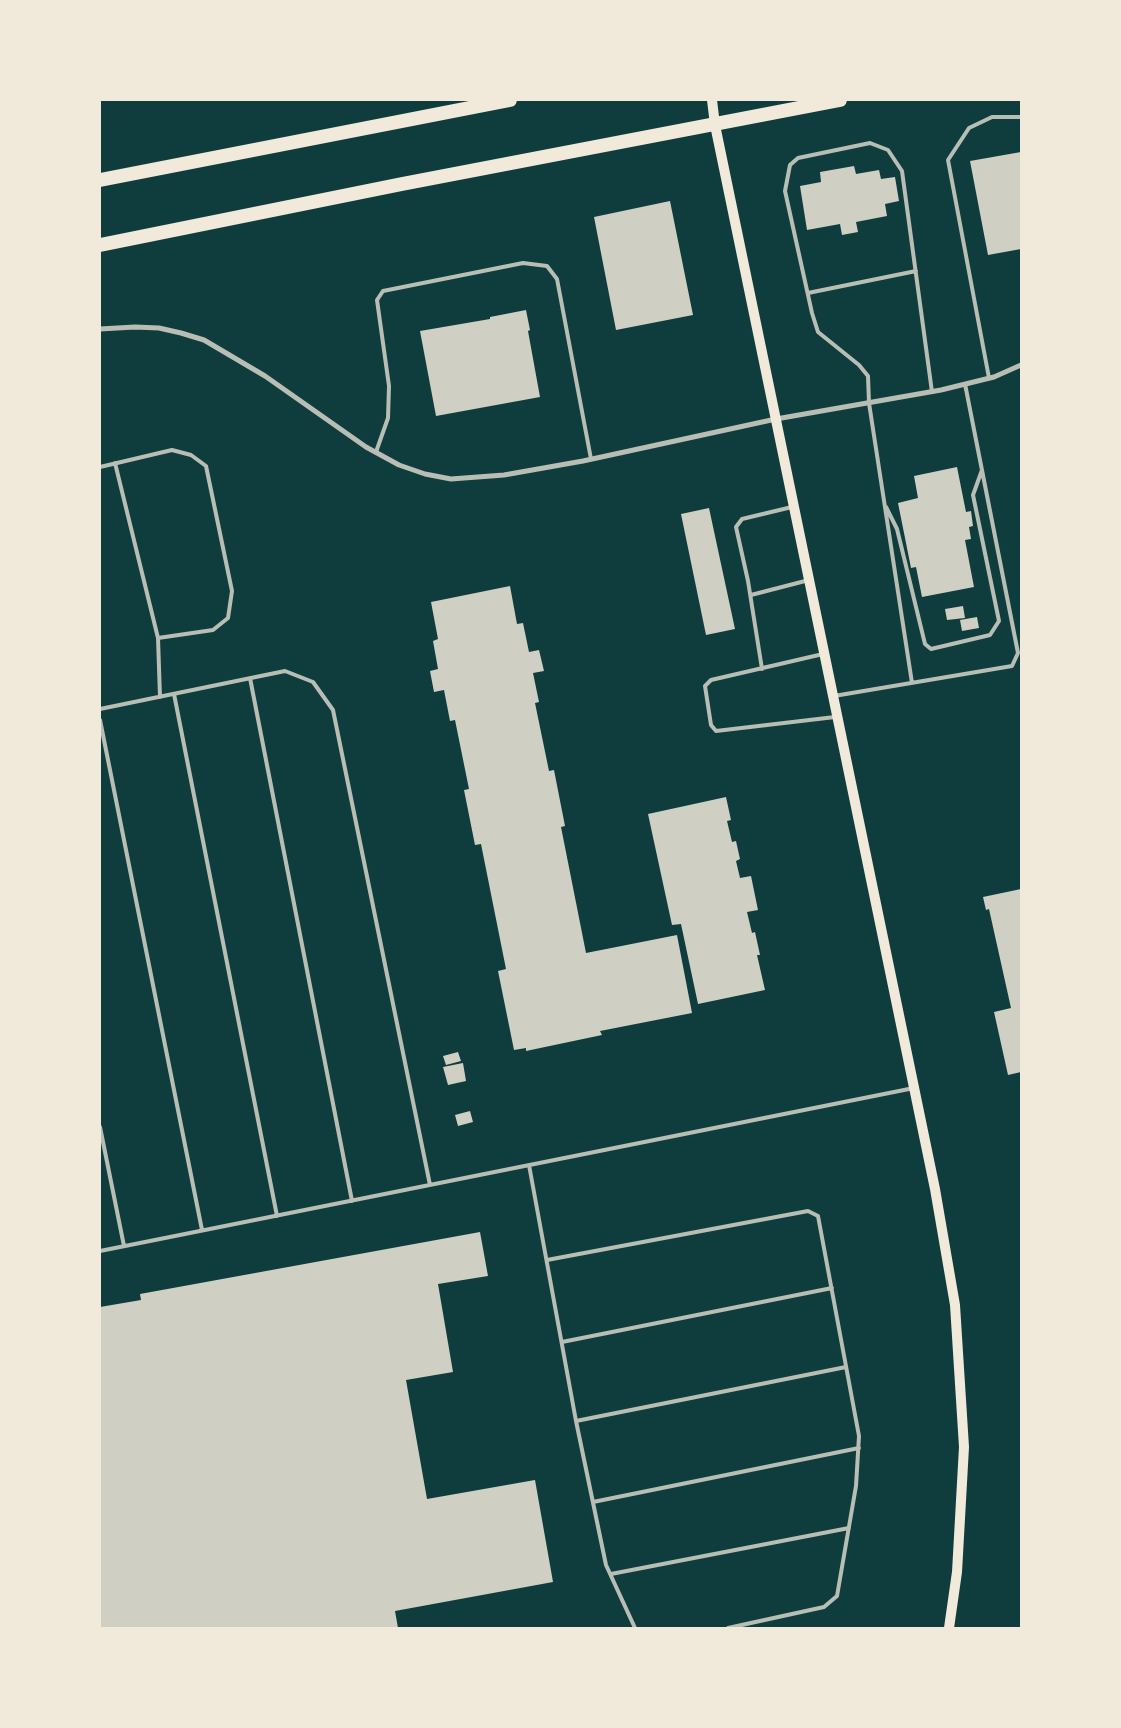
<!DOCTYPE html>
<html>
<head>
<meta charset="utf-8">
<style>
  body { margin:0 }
  #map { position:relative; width:1121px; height:1728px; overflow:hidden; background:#0f3d3e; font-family:Karla,sans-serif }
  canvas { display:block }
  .frame { position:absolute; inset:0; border:101px solid #f1e9da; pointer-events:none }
</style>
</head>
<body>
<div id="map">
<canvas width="1121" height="1728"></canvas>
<div class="frame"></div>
</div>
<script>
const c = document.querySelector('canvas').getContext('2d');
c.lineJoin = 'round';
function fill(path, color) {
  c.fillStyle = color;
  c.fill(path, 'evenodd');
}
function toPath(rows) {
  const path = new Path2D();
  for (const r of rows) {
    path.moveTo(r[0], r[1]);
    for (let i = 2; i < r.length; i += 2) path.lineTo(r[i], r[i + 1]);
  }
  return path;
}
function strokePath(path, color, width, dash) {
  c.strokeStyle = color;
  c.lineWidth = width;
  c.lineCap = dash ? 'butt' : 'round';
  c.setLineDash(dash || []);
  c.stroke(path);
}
const building = toPath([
  [1021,152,1021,249,988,255,970,161],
  [854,166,856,174,879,170,881,179,895,177,899,201,885,204,887,216,856,222,858,232,842,235,840,224,807,230,800,186,821,182,820,172],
  [670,201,693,315,616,330,594,217],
  [526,310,530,330,528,331,540,397,436,416,420,331,490,319,490,317],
  [957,467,966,512,971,511,973,526,969,527,971,539,965,540,974,587,922,597,916,567,911,568,898,503,918,498,914,476],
  [709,508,735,629,706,635,681,514],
  [510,586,517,624,523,623,529,652,539,650,544,671,533,673,539,702,535,703,549,771,554,770,565,826,561,827,586,953,677,935,692,1013,600,1031,602,1035,526,1051,526,1048,514,1050,498,971,506,969,481,844,475,845,464,790,469,789,455,720,450,721,444,690,434,692,430,671,438,669,433,641,438,639,431,602],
  [963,606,965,618,947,620,945,609],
  [977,617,979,628,962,631,960,620],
  [726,797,731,820,727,821,732,842,736,841,740,859,736,861,740,878,751,876,758,910,747,912,752,933,755,932,760,955,757,955,765,990,698,1004,681,924,672,925,648,814],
  [1021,889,1021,1072,1008,1075,994,1012,1011,1008,989,909,986,910,983,897],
  [458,1052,461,1061,446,1065,443,1056],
  [463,1063,466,1081,448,1085,443,1067],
  [470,1111,473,1122,458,1126,455,1115],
  [480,1232,488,1276,438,1284,453,1372,406,1380,427,1499,535,1480,553,1582,395,1611,398,1628,100,1628,100,1307,141,1300,140,1294]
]);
const service = toPath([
  [808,293,916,271],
  [989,378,948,160,969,128,992,117,1021,117],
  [376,452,388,418,389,386,377,300,383,291,523,263,547,266,557,279,591,459],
  [115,463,158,638],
  [100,467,172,450,191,455,206,466,232,591,228,618,213,630,158,638,160,697],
  [886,507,897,529,925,644,931,649,990,635,999,621,973,495,982,470],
  [751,595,809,580],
  [823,654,711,680,705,686,711,725,716,731,835,717],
  [762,669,748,581,736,527,742,519,792,507],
  [250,678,352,1201],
  [912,683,869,403,868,376,859,365,818,332,812,313,785,191,790,165,798,158,870,143,888,150,902,171,932,392],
  [174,694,277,1216],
  [834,696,1012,666,1018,653,965,384],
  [100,709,285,671,313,682,333,710,430,1185],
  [100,720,202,1230],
  [100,1127,124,1246],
  [529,1165,576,1421,606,1565,635,1628],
  [100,1251,914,1088],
  [547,1260,808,1211,818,1216,859,1436,856,1486,837,1596,824,1607,728,1628],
  [562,1342,832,1288],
  [576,1421,846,1367],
  [593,1502,859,1448],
  [611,1574,849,1528]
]);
const minor = toPath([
  [100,329,135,327,159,328,181,333,204,340,265,376,366,447,399,465,425,474,451,479,504,475,583,461,776,419,941,390,994,377,1021,365]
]);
const secondary = toPath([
  [712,100,715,125,935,1189,955,1305,964,1447,957,1572,949,1628]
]);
const trunk = toPath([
  [100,180,510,100],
  [100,245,402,184,840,100]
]);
fill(building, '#cfcfc3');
strokePath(service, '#b8beb3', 4);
strokePath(minor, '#b8beb3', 5);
strokePath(secondary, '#f1e9da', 10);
strokePath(trunk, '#f1e9da', 14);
</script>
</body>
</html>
